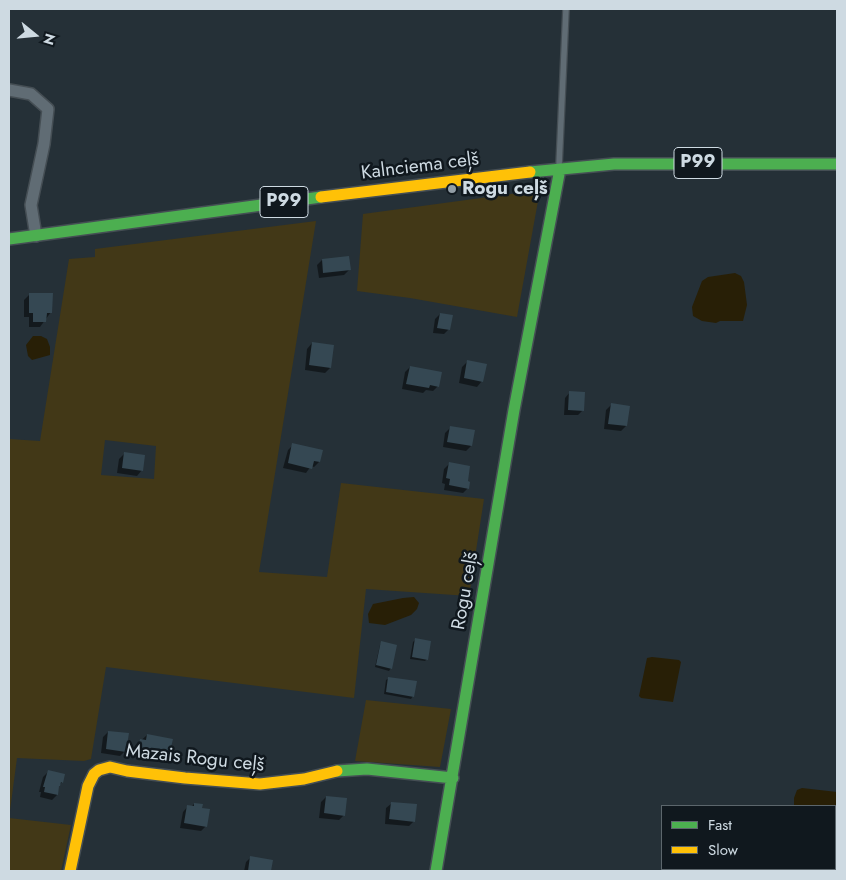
<!DOCTYPE html>
<html>
<head>
<meta charset="utf-8">
<style>
  body { margin:0 }
  #map { position:relative; width:846px; height:880px; overflow:hidden; background:#253037; font-family:Jost,sans-serif }
  canvas { display:block }
  .frame { position:absolute; inset:0; border:10px solid #cedae2; pointer-events:none }
  .legend { position:absolute; left:661px; top:805px; width:175px; height:65px; box-sizing:border-box; background:#10181e; border:1px solid #5c666c; margin:0; padding:6px 9px; list-style:none; font-size:15px; color:#cedae2 }
  .legend li { display:flex; align-items:center; gap:10px; height:25px }
  .legend b { width:25px; border:1px solid #5c666c }
  .north { position:absolute; left:10px; top:10px; width:50px; height:50px; -webkit-text-stroke:4px #10181e; paint-order:stroke; rotate:107deg; font-size:14px; font-weight:700; line-height:20px; text-align:center; color:#cedae2 }
  .north::after { content:''; display:block; margin:auto; width:18px; height:22px; background:#cedae2; clip-path:polygon(50% 0,100% 100%,50% 72%,0 100%) }
</style>
</head>
<body>
<div id="map">
<canvas width="846" height="880"></canvas>
<div class="frame"></div>
<ul class="legend">
<li><b style="height:6px;background:#4caf50"></b>Fast</li>
<li><b style="height:6px;background:#ffc107"></b>Slow</li>
</ul>
<div class="north">N</div>
</div>
<script>
const c = document.querySelector('canvas').getContext('2d');
c.lineJoin = 'round';
function fill(path, color) {
  c.fillStyle = color;
  c.fill(path, 'evenodd');
}
function toPath(rows) {
  const path = new Path2D();
  for (const r of rows) {
    path.moveTo(r[0], r[1]);
    for (let i = 2; i < r.length; i += 2) path.lineTo(r[i], r[i + 1]);
  }
  return path;
}
function strokePath(path, color, width, dash) {
  c.strokeStyle = color;
  c.lineWidth = width;
  c.lineCap = dash ? 'butt' : 'round';
  c.setLineDash(dash || []);
  c.stroke(path);
}
function label(font, color, halo, rows, align = 'center') {
  c.font = font + ' Jost,sans-serif';
  c.lineWidth = 5;
  c.setLineDash([]);
  c.textBaseline = 'middle';
  c.strokeStyle = halo;
  c.fillStyle = color;
  for (const [text, x, y, turn = 0] of rows) {
    c.save();
    c.translate(x, y);
    c.rotate((+turn || 0) * Math.PI / 180);
    c.textAlign = isNaN(turn) ? turn : align;
    if (halo) c.strokeText(text, 0, 0);
    c.fillText(text, 0, 0);
    c.restore();
  }
}
const green = toPath([
  [540,190,517,317,410,298,357,291,363,214],
  [316,221,259,572,327,577,341,483,484,499,469,596,366,589,354,698,106,667,91,759,84,761,17,758,9,818,71,825,61,871,9,871,9,439,40,441,69,259,95,257,95,249],
  [105,440,156,446,154,479,101,475],
  [366,700,451,709,440,767,355,761]
]);
const water = toPath([
  [735,273,741,276,744,282,747,305,743,321,720,321,716,323,702,321,693,316,692,307,702,281,708,277],
  [33,336,41,336,47,339,50,347,50,355,32,360,28,356,26,345],
  [414,597,419,603,417,609,411,615,385,625,369,623,368,614,373,604,403,598],
  [652,657,679,660,681,662,673,702,641,698,639,696,647,658],
  [802,788,837,792,837,871,828,871,827,869,835,869,835,806,794,806,794,798,797,790]
]);
const shadow = toPath([
  [322,260,349,270,344,275,319,278,317,265],
  [29,295,51,312,40,327,29,327,29,317,24,317,24,300],
  [440,314,449,329,444,334,433,333,435,319],
  [312,343,330,368,325,373,305,370,307,349],
  [467,362,482,381,477,387,459,383,462,367],
  [410,367,438,386,433,391,426,390,423,393,402,389,405,372],
  [570,392,583,410,578,415,564,415,565,398],
  [611,405,626,426,621,431,604,429,606,410],
  [450,428,471,446,466,451,443,447,445,433],
  [293,445,321,451,319,462,314,467,311,466,306,473,283,468,288,450],
  [124,454,142,470,137,476,117,473,119,459],
  [449,464,466,482,468,488,463,493,444,490,445,484,442,483,444,469],
  [415,640,427,659,425,661,410,659,413,642],
  [382,643,391,668,389,671,375,667,380,645],
  [389,678,413,696,411,699,384,694,386,680],
  [108,732,125,751,120,756,101,753,103,737],
  [147,735,169,752,164,757,159,756,156,759,133,755,135,746],
  [49,771,62,782,57,788,57,795,52,800,40,797,41,792,39,792,43,777],
  [326,797,344,815,339,820,319,818,321,802],
  [392,803,414,821,409,826,385,824,386,808],
  [194,804,201,809,206,826,201,831,180,828,183,812,188,806,191,807],
  [251,857,272,861,270,871,244,871,246,862]
]);
const building = toPath([
  [349,256,351,270,323,273,322,259],
  [29,293,53,293,52,313,47,313,46,322,33,322,33,313,29,313],
  [440,313,453,315,450,330,437,328],
  [312,342,334,345,331,368,309,365],
  [467,360,487,364,483,382,464,378],
  [410,366,442,372,439,387,430,385,429,388,406,384],
  [569,391,585,392,584,411,568,410],
  [611,403,630,406,627,426,608,424],
  [450,426,475,430,472,446,447,442],
  [292,443,323,450,320,462,314,461,312,469,288,463],
  [124,452,145,455,143,471,122,468],
  [449,462,470,466,468,481,470,482,469,489,449,485,450,479,446,478],
  [415,638,431,641,428,660,412,657],
  [381,641,397,645,392,669,376,665],
  [388,677,417,681,414,697,386,692],
  [108,731,129,733,126,752,106,749],
  [147,734,173,739,170,752,163,751,162,755,138,750,140,739,146,740],
  [48,770,65,774,63,783,61,782,60,786,59,786,58,795,44,792,45,787,43,787],
  [326,796,347,798,345,816,324,813],
  [391,802,417,804,415,822,389,819],
  [194,803,203,804,202,808,210,809,207,827,184,823,187,805,194,806],
  [250,856,273,860,271,871,248,871]
]);
const lane = toPath([
  [559,166,566,9]
]);
const street = toPath([
  [9,90,31,94,48,109,44,144,31,205,36,236]
]);
const fast = toPath([
  [530,172,614,164,837,164],
  [9,239,321,197],
  [337,771,367,769,453,778],
  [436,871,514,410,560,169]
]);
const slow = toPath([
  [321,197,530,172],
  [70,871,88,786,94,774,99,770,110,767,127,771,185,778,260,784,304,779,337,771]
]);
const markers = [
  [452,189,5,"#939ea6"]
];
const shields = [
  [698,163,48],
  [284,202,48]
];
const shieldNames = [
  ["P99",698,163],
  ["P99",284,202]
];
const streetNames = [
  ["Kalnciema ceļš",420,167,-7],
  ["Rogu ceļš",466,591,-80],
  ["Mazais Rogu ceļš",195,759,6]
];
const poiNames = [
  ["Rogu ceļš",462,189]
];
fill(green, '#423817');
fill(water, '#281f06');
fill(shadow, '#0007');
fill(building, '#354853');
strokePath(lane, '#454e54', 8);
strokePath(street, '#454e54', 14);
strokePath(fast, '#454e54', 14);
strokePath(slow, '#454e54', 14);
strokePath(lane, '#606c74', 5.5);
strokePath(street, '#606c74', 11);
strokePath(fast, '#4caf50', 11);
strokePath(slow, '#ffc107', 11);
for (const [x, y, r, color] of markers) {
  const dot = new Path2D();
  dot.arc(x, y, r, 0, 2 * Math.PI);
  c.fillStyle = color;
  c.fill(dot);
  strokePath(dot, '#10181e', 2);
}
for (const [x, y, w] of shields) {
  const box = new Path2D();
  box.roundRect(x - w / 2, y - 15.5, w, 31, 4);
  c.fillStyle = '#10181e';
  c.fill(box);
  strokePath(box, '#cedae2', 1);
}
label('bold 18px', '#cedae2', null, shieldNames);
label('19px', '#cedae2', '#10181e', streetNames);
label('bold 19px', '#cedae2', '#10181e', poiNames, 'left');
</script>
</body>
</html>
